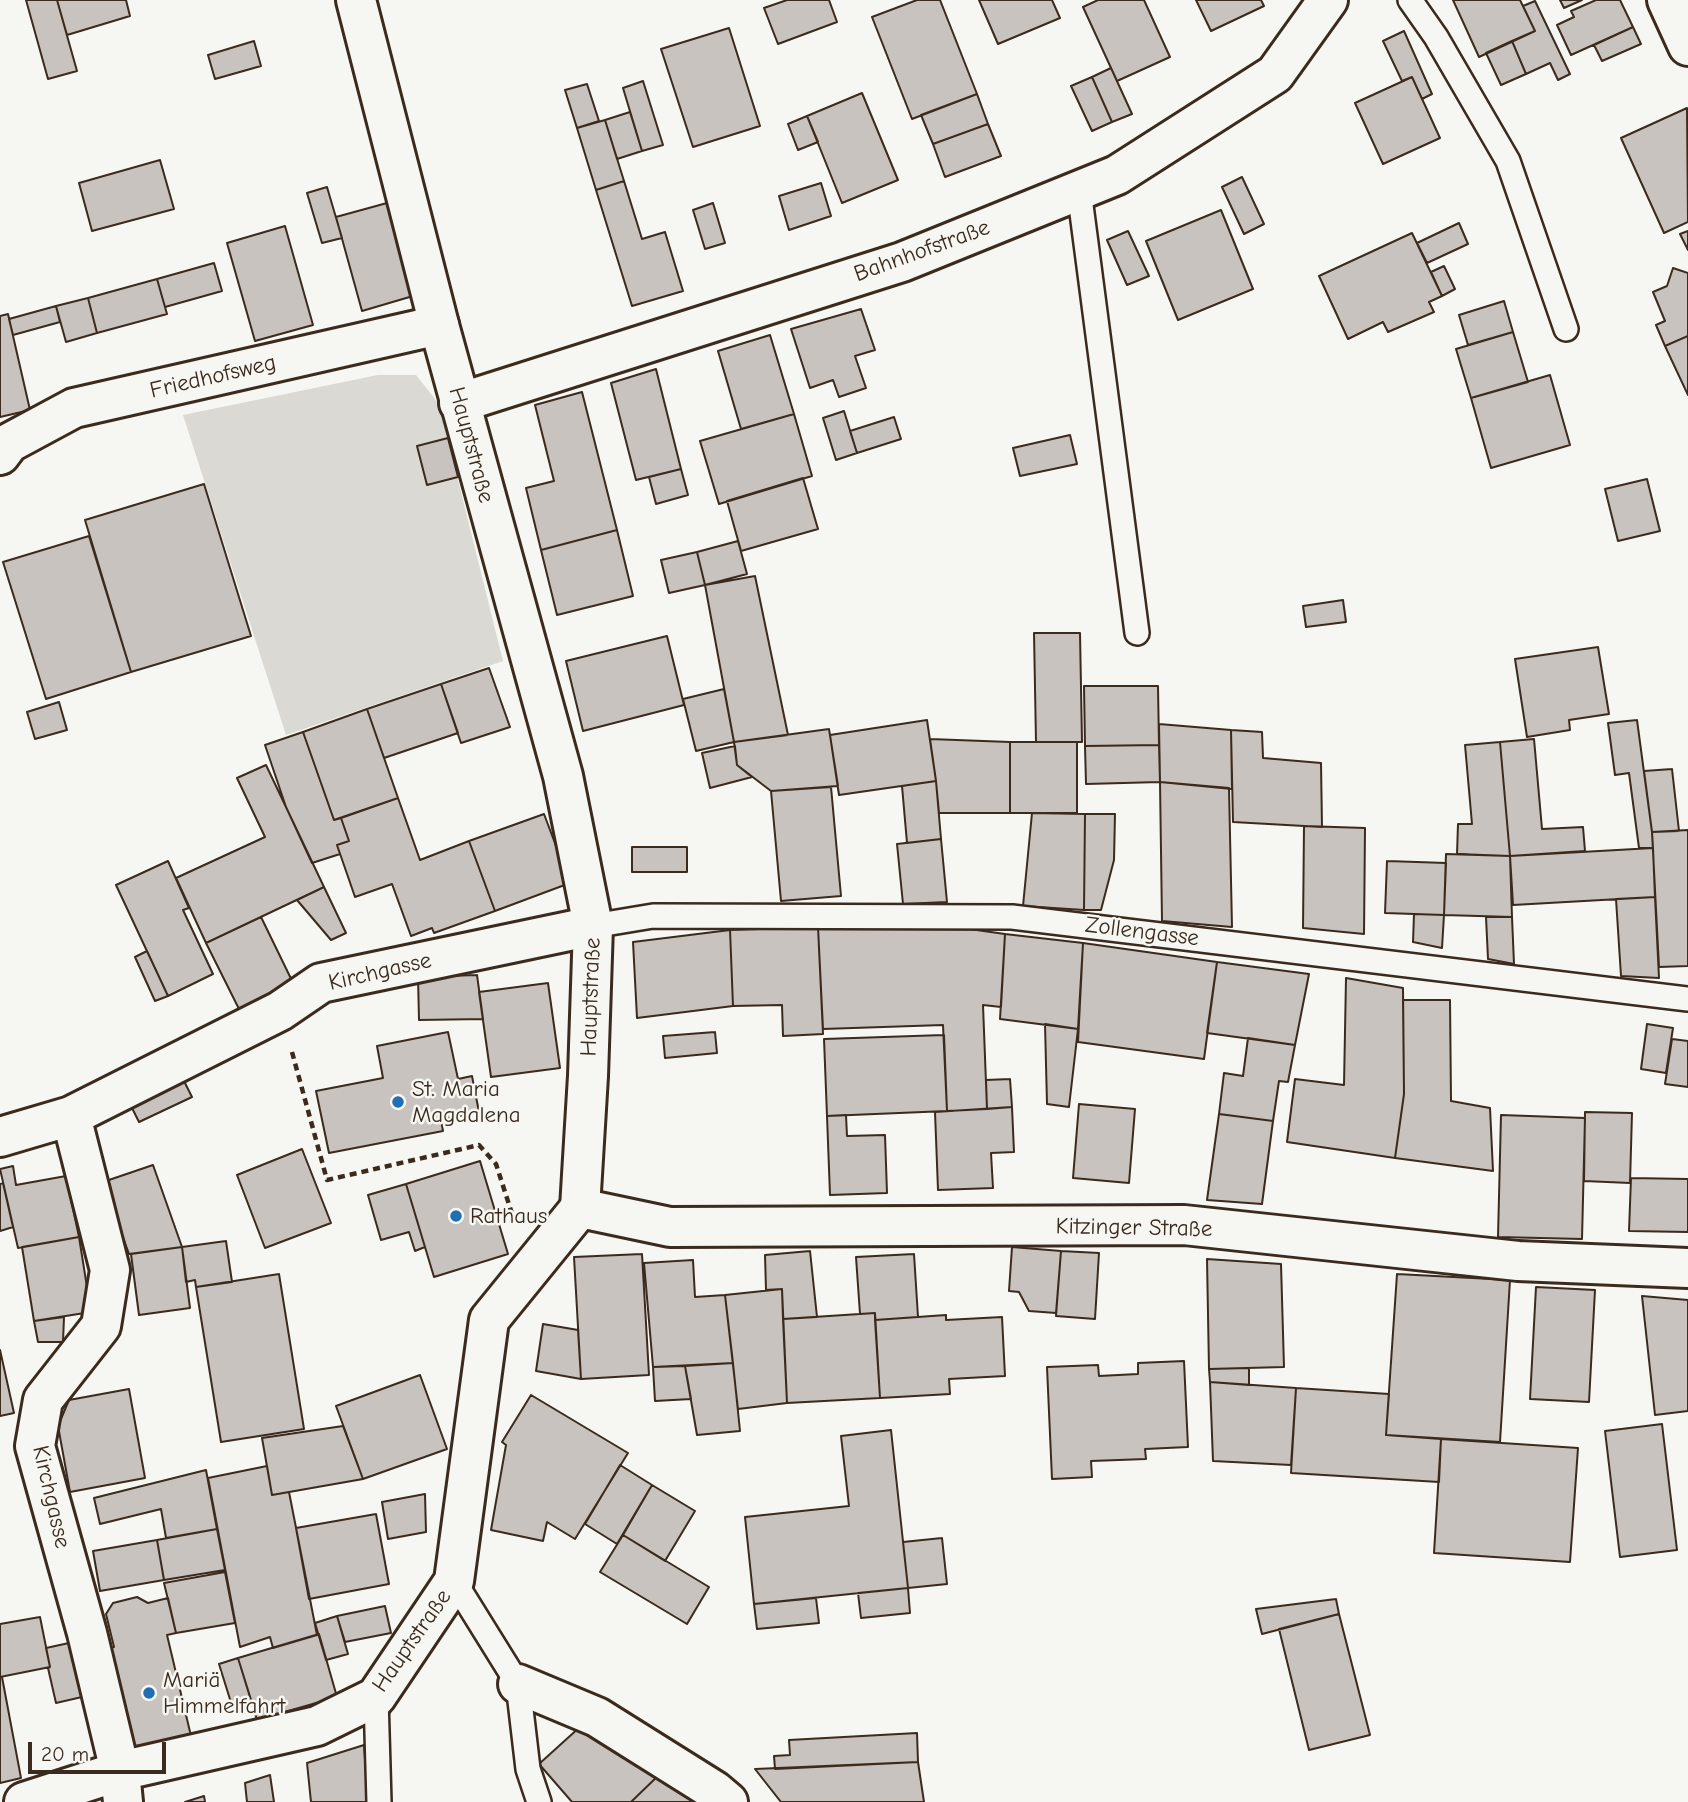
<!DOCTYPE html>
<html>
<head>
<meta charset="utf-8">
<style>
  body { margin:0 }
  #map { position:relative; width:1688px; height:1802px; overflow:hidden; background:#f6f6f2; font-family:"Comic Neue",sans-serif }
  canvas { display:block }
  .scale { position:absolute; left:28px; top:1742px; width:138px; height:32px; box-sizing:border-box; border:4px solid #3b2a1e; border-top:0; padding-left:9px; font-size:21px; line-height:24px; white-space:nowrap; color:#3b2a1e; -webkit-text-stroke:5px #f6f6f2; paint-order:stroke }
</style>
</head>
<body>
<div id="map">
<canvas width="1688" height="1802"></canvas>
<div class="scale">20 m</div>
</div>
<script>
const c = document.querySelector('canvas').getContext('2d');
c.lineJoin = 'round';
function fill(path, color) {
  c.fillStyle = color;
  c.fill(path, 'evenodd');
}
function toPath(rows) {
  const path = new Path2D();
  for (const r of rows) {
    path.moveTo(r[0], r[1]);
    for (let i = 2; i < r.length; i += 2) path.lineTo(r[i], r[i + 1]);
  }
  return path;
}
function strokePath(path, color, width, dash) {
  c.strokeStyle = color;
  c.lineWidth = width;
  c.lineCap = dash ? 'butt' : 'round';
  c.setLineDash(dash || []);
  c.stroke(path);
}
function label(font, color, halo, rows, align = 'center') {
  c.font = font + ' "Comic Neue",sans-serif';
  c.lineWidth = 5;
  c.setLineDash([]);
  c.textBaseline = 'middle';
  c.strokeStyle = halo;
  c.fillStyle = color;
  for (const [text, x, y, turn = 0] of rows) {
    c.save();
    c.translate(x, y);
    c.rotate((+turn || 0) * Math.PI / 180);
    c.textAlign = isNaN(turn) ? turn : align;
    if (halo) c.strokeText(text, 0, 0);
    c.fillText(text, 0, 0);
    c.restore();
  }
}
const green = toPath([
  [378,375,416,375,439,404,503,661,286,735,183,415]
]);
const building = toPath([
  [26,0,57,0,77,71,48,79,26,0],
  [57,0,126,0,130,16,67,35,57,0],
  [787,0,829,0,837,22,778,44,764,8,787,0],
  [917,0,940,0,977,94,912,119,872,17,917,0],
  [979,0,1052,0,1060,18,998,44,979,0],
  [1098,0,1144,0,1170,57,1117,81,1083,7,1098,0],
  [1196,0,1261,0,1264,6,1211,31,1196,0],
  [1453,0,1520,0,1535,31,1479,57,1453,0],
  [1560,0,1582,0,1564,8,1560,0],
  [1596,0,1620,0,1633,27,1571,55,1557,25,1574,17,1571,11,1596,0],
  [1535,1,1570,74,1558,80,1550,63,1526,74,1512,41,1535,31,1523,6,1535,1],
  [1633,27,1641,44,1602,61,1594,45,1633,27],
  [729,28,760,126,693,147,661,49,729,28],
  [1404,31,1432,94,1422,99,1412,77,1402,81,1383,41,1404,31],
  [254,41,261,66,215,79,208,55,254,41],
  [1512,41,1526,74,1501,85,1486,53,1512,41],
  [1111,68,1132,114,1112,122,1092,77,1111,68],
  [1092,77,1112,122,1092,131,1071,86,1092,77],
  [1412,77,1440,138,1383,164,1355,103,1412,77],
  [643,81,663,145,642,151,623,88,643,81],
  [587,84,599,121,577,128,565,90,587,84],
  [862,93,898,180,842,203,807,116,862,93],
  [977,94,988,124,933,144,921,115,977,94],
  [1687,108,1688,222,1664,233,1621,138,1687,108],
  [630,112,642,151,617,159,605,120,630,112],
  [807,116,818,142,798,150,788,124,807,116],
  [605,120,624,181,596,190,577,128,605,120],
  [988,124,1001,156,945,177,933,144,988,124],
  [160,160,174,209,92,231,79,183,160,160],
  [1242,177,1264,224,1244,234,1222,187,1242,177],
  [624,181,642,239,665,232,683,291,632,306,596,190,624,181],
  [821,183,831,216,789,230,779,196,821,183],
  [327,187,342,238,322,243,307,193,327,187],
  [387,203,413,296,362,311,336,217,387,203],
  [713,203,725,243,705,249,693,210,713,203],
  [1221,210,1253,289,1178,320,1146,241,1221,210],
  [1459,223,1468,244,1427,263,1417,243,1459,223],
  [285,226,313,325,255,341,227,243,285,226],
  [1128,231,1149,276,1127,285,1107,240,1128,231],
  [1688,231,1688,250,1680,234,1688,231],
  [1412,233,1442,296,1429,302,1434,312,1388,332,1383,322,1348,339,1319,276,1412,233],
  [214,263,222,291,165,307,157,279,214,263],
  [1444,266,1455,289,1442,296,1431,272,1444,266],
  [1673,268,1688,273,1688,336,1665,346,1656,325,1665,321,1653,292,1667,286,1673,268],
  [157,279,167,314,97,333,88,298,157,279],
  [88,298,97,333,66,342,56,306,88,298],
  [1504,301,1513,332,1468,345,1459,315,1504,301],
  [56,306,60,322,13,335,9,319,56,306],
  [861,309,875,350,855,356,866,388,839,397,833,380,810,388,791,329,861,309],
  [8,314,30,410,0,417,0,316,8,314],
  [1513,332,1528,382,1471,398,1456,349,1513,332],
  [770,335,794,414,741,429,718,351,770,335],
  [1688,336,1688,395,1665,346,1688,336],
  [656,369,681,469,636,480,611,383,656,369],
  [1550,375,1570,445,1491,468,1471,398,1550,375],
  [582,392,617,530,541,550,526,488,554,481,535,405,582,392],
  [844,411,857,453,836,460,823,418,844,411],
  [794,414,812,476,719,504,700,441,794,414],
  [894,417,901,439,857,453,850,431,894,417],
  [1070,435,1077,464,1020,476,1013,448,1070,435],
  [448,438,458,477,427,485,417,446,448,438],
  [681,469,688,495,656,504,649,477,681,469],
  [803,478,818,529,741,551,727,501,803,478],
  [1647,479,1660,531,1618,541,1605,489,1647,479],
  [204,484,251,636,131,672,85,520,204,484],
  [617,530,633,596,557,615,541,550,617,530],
  [89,536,131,672,46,699,3,562,89,536],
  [738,541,747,574,705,585,697,552,738,541],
  [697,552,705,585,669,593,661,560,697,552],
  [755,576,788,735,734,742,705,585,755,576],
  [1343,600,1346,622,1306,627,1303,606,1343,600],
  [1034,633,1080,633,1082,742,1036,742,1034,633],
  [667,636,684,705,583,731,566,661,667,636],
  [1598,647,1609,714,1569,720,1570,730,1527,737,1515,659,1598,647],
  [489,668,510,727,461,743,441,684,489,668],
  [441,684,458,733,384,758,367,709,441,684],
  [1084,686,1158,686,1159,745,1085,746,1084,686],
  [724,689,734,742,696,751,683,699,724,689],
  [59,702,67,730,35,739,27,712,59,702],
  [367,709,398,798,334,820,303,732,367,709],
  [927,720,936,781,839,795,830,735,927,720],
  [1637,720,1652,832,1653,848,1639,848,1629,773,1615,775,1608,723,1637,720],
  [1159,724,1231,730,1232,789,1160,782,1159,724],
  [829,729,838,786,771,791,737,765,734,742,829,729],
  [1231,730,1262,732,1263,758,1321,763,1322,827,1233,822,1231,730],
  [303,732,334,820,341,818,349,841,337,845,340,854,312,863,286,807,265,745,303,732],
  [930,739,1010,742,1010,813,939,813,936,781,930,739],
  [1534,739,1542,829,1583,827,1585,851,1510,856,1500,742,1534,739],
  [1010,742,1077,742,1077,813,1010,813,1010,742],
  [1500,742,1510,856,1457,854,1458,824,1472,824,1465,745,1500,742],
  [1159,745,1160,782,1086,784,1085,746,1159,745],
  [735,746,737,765,752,777,710,788,702,753,735,746],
  [266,765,324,887,206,943,176,878,265,837,237,778,266,765],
  [1672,769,1679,831,1652,832,1644,771,1672,769],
  [936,781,941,839,907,843,902,786,936,781],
  [1160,782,1229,788,1232,927,1162,921,1160,782],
  [831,787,841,896,781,901,771,791,831,787],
  [398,798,420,860,469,841,495,911,434,933,432,928,411,936,392,884,355,897,337,845,349,841,341,818,398,798],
  [1032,813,1085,814,1084,910,1023,906,1032,813],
  [544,814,570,883,495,911,469,841,544,814],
  [1085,814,1115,814,1114,860,1101,910,1084,910,1085,814],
  [1304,826,1365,828,1364,934,1303,928,1304,826],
  [1688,830,1688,966,1659,967,1652,832,1688,830],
  [941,839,947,902,903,904,897,844,941,839],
  [632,847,687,847,687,872,632,872,632,847],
  [1653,848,1655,897,1513,905,1510,856,1653,848],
  [1446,854,1510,856,1512,917,1444,915,1446,854],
  [168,861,189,908,183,910,213,974,168,996,116,885,168,861],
  [1387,861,1446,863,1444,915,1385,913,1387,861],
  [324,887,346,933,331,940,297,900,324,887],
  [1655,897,1659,978,1621,976,1616,899,1655,897],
  [1414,914,1444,915,1442,948,1413,942,1414,914],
  [261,917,297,991,243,1017,206,943,261,917],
  [1486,917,1512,917,1514,964,1488,959,1486,917],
  [948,926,1005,934,1001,1007,983,1005,987,1109,947,1111,943,1025,823,1029,818,927,948,926],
  [818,927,823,1034,783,1036,782,1005,733,1006,730,930,818,927],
  [730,930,733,1006,637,1018,633,942,730,930],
  [1005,934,1083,943,1078,1029,1000,1019,1005,934],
  [1083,943,1217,962,1204,1059,1078,1042,1083,943],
  [147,951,168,996,155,1001,135,957,147,951],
  [1217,962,1309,974,1295,1045,1207,1033,1217,962],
  [477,975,483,1019,419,1020,418,977,477,975],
  [1346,978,1403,988,1404,1094,1395,1158,1287,1142,1295,1079,1344,1085,1346,978],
  [548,983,560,1068,491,1077,479,992,548,983],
  [1403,1000,1450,1000,1451,1101,1490,1108,1493,1171,1395,1158,1404,1094,1403,1000],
  [1045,1024,1078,1029,1069,1107,1047,1104,1045,1024],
  [1647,1024,1673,1028,1666,1073,1641,1069,1647,1024],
  [448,1032,458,1079,472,1076,479,1112,441,1120,443,1131,329,1153,316,1091,383,1078,377,1046,448,1032],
  [715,1032,717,1053,665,1058,663,1036,715,1032],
  [944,1035,947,1111,827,1116,824,1039,944,1035],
  [1248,1038,1295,1045,1288,1082,1279,1081,1273,1121,1219,1114,1224,1073,1243,1076,1248,1038],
  [1672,1039,1688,1041,1688,1087,1665,1084,1672,1039],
  [181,1075,192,1097,139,1122,128,1100,181,1075],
  [1010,1079,1012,1107,987,1109,986,1080,1010,1079],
  [1079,1104,1135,1109,1129,1183,1073,1178,1079,1104],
  [1012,1107,1014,1152,991,1153,993,1188,938,1190,935,1112,1012,1107],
  [1585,1112,1632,1113,1630,1183,1584,1181,1585,1112],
  [1219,1114,1273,1121,1262,1204,1207,1200,1219,1114],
  [846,1115,847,1136,885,1135,887,1193,830,1195,827,1116,846,1115],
  [1501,1115,1585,1118,1582,1239,1498,1237,1501,1115],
  [302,1149,331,1223,265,1248,237,1175,302,1149],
  [480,1161,508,1254,434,1277,406,1184,480,1161],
  [153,1165,182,1247,129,1254,103,1182,153,1165],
  [13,1166,16,1185,66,1176,79,1237,18,1248,0,1169,13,1166],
  [1631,1178,1688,1179,1688,1232,1629,1231,1631,1178],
  [3,1183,13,1227,0,1231,0,1184,3,1183],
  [406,1184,425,1247,415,1251,409,1232,381,1240,368,1195,406,1184],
  [79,1237,91,1312,34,1321,22,1247,79,1237],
  [226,1241,232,1282,196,1287,195,1280,186,1282,182,1247,226,1241],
  [182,1247,190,1308,139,1315,131,1254,182,1247],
  [1012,1247,1061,1251,1056,1313,1029,1311,1019,1292,1009,1291,1012,1247],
  [810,1251,817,1317,783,1319,782,1289,766,1290,765,1255,810,1251],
  [1061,1251,1099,1253,1095,1319,1056,1316,1061,1251],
  [642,1254,649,1375,581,1379,574,1257,642,1254],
  [914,1254,918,1317,875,1320,875,1313,860,1314,856,1257,914,1254],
  [1207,1259,1281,1264,1284,1367,1209,1369,1207,1259],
  [693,1260,695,1297,725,1295,733,1363,653,1367,644,1263,693,1260],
  [279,1274,304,1429,221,1442,196,1287,279,1274],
  [1397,1274,1510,1280,1500,1442,1386,1435,1397,1274],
  [1536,1287,1595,1290,1589,1402,1530,1399,1536,1287],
  [782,1289,787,1403,738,1409,725,1295,782,1289],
  [1642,1296,1688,1300,1688,1411,1655,1415,1642,1296],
  [875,1313,880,1398,787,1403,783,1319,875,1313],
  [946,1315,946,1320,1002,1317,1005,1376,949,1379,950,1394,880,1398,875,1320,946,1315],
  [64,1317,63,1342,38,1342,34,1321,64,1317],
  [543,1324,578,1330,581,1379,536,1371,543,1324],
  [0,1350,14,1413,0,1416,0,1350],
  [1184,1361,1188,1447,1145,1449,1146,1459,1091,1461,1092,1477,1052,1479,1047,1367,1098,1365,1099,1376,1138,1374,1138,1363,1184,1361],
  [733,1363,740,1431,697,1435,685,1366,733,1363],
  [685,1366,691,1399,655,1401,653,1367,685,1366],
  [1249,1368,1249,1385,1210,1382,1209,1369,1249,1368],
  [420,1375,447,1449,363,1479,336,1406,420,1375],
  [1210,1382,1296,1388,1291,1465,1213,1461,1210,1382],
  [1296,1388,1389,1394,1386,1435,1441,1439,1439,1482,1291,1473,1296,1388],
  [129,1389,145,1478,70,1492,58,1426,69,1400,129,1389],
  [531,1395,628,1453,575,1539,547,1522,543,1541,491,1530,506,1445,502,1442,531,1395],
  [1662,1424,1677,1550,1620,1557,1605,1431,1662,1424],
  [343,1426,363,1479,272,1495,262,1438,343,1426],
  [891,1430,908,1588,754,1604,745,1517,849,1506,841,1436,891,1430],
  [1441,1439,1578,1448,1570,1562,1434,1553,1441,1439],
  [620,1465,652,1485,617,1544,585,1524,620,1465],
  [267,1466,272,1495,289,1492,317,1635,273,1648,270,1637,240,1647,208,1478,267,1466],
  [206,1470,217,1529,166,1538,161,1509,100,1524,94,1498,206,1470],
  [652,1485,695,1511,665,1561,623,1535,652,1485],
  [425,1494,426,1532,388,1539,382,1502,425,1494],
  [376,1514,389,1584,309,1599,296,1528,376,1514],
  [217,1529,225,1570,164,1580,157,1540,217,1529],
  [623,1535,709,1587,687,1624,600,1572,623,1535],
  [942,1538,947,1584,908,1588,903,1542,942,1538],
  [157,1540,164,1580,100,1591,93,1551,157,1540],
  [225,1572,235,1623,176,1633,164,1583,225,1572],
  [908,1588,910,1613,861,1618,858,1593,908,1588],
  [137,1597,148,1603,168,1598,176,1633,167,1635,191,1736,132,1751,107,1649,114,1647,106,1614,113,1603,137,1597],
  [816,1598,819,1623,757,1629,754,1604,816,1598],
  [1336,1599,1339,1614,1262,1634,1256,1609,1336,1599],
  [385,1606,391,1633,345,1642,337,1616,385,1606],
  [1339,1614,1370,1735,1309,1750,1279,1629,1339,1614],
  [337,1616,348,1654,326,1660,315,1623,337,1616],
  [40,1617,50,1667,0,1677,0,1624,40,1617],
  [319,1634,337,1697,257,1720,238,1658,319,1634],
  [69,1643,82,1697,56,1703,48,1668,50,1667,46,1648,69,1643],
  [238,1658,252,1703,233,1709,219,1664,238,1658],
  [0,1677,2,1677,21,1778,0,1783,0,1677],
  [581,1726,662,1772,631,1802,572,1802,539,1764,581,1726],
  [917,1733,918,1762,775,1769,774,1756,790,1755,789,1740,917,1733],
  [364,1745,368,1802,311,1802,307,1763,364,1745],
  [918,1762,924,1802,781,1802,755,1769,918,1762],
  [662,1772,707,1802,631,1802,662,1772],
  [270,1775,274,1802,247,1802,245,1783,270,1775],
  [204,1796,205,1802,185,1802,204,1796]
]);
const path = toPath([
  [292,1052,327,1180,479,1145,496,1164,514,1220]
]);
const lane = toPath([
  [1410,0,1436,37,1508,161,1566,329],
  [1079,190,1137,633],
  [593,926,653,916,1012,917,1688,999],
  [454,1581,518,1684,528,1769,539,1802],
  [376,1697,379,1802]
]);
const street = toPath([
  [1667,0,1688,46],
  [459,403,902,262,1117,175,1275,74,1328,0],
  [0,455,9,443,74,408,439,325],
  [71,1116,110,1270,101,1326,43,1400,35,1446,87,1633,120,1771,123,1802],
  [0,1137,71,1116,280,1011,321,983,593,926],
  [518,1684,597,1717,715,1791,728,1802],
  [24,1802,120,1771,317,1726,376,1697,454,1581,489,1320,580,1208]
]);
const secondary = toPath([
  [356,0,439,325,563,776,593,926,588,1076,580,1208,670,1227,1184,1225,1518,1261,1688,1268]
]);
const markers = [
  [398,1102,7,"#1f6fb2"],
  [456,1216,7,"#1f6fb2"],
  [149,1693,7,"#1f6fb2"]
];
const streetNames = [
  ["Bahnhofstraße",922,251,-20],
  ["Friedhofsweg",213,377,-13],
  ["Hauptstraße",471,445,75],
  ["Zollengasse",1142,932,7],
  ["Kirchgasse",380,972,-13],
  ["Hauptstraße",591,997,-88],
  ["Kitzinger Straße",1134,1228,1],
  ["Kirchgasse",51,1497,77],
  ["Hauptstraße",412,1641,-55]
];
const poiNames = [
  ["St. Maria",412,1089],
  ["Magdalena",412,1115],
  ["Rathaus",470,1216],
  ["Mariä",163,1680],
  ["Himmelfahrt",163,1706]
];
fill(green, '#dad9d3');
fill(building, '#c8c3be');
strokePath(building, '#3b2a1e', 2);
strokePath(lane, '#3b2a1e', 28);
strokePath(street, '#3b2a1e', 44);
strokePath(secondary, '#3b2a1e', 44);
strokePath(path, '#3b2a1e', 4.5, [7, 5]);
strokePath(lane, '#f6f6f2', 23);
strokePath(street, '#f6f6f2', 38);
strokePath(secondary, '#f6f6f2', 38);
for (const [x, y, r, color] of markers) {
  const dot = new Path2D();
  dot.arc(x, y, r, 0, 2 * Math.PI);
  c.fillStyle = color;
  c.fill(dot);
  strokePath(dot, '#f6f6f2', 2.5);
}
label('23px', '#3b2a1e', '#f6f6f2', streetNames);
label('23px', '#3b2a1e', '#f6f6f2', poiNames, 'left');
</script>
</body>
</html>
